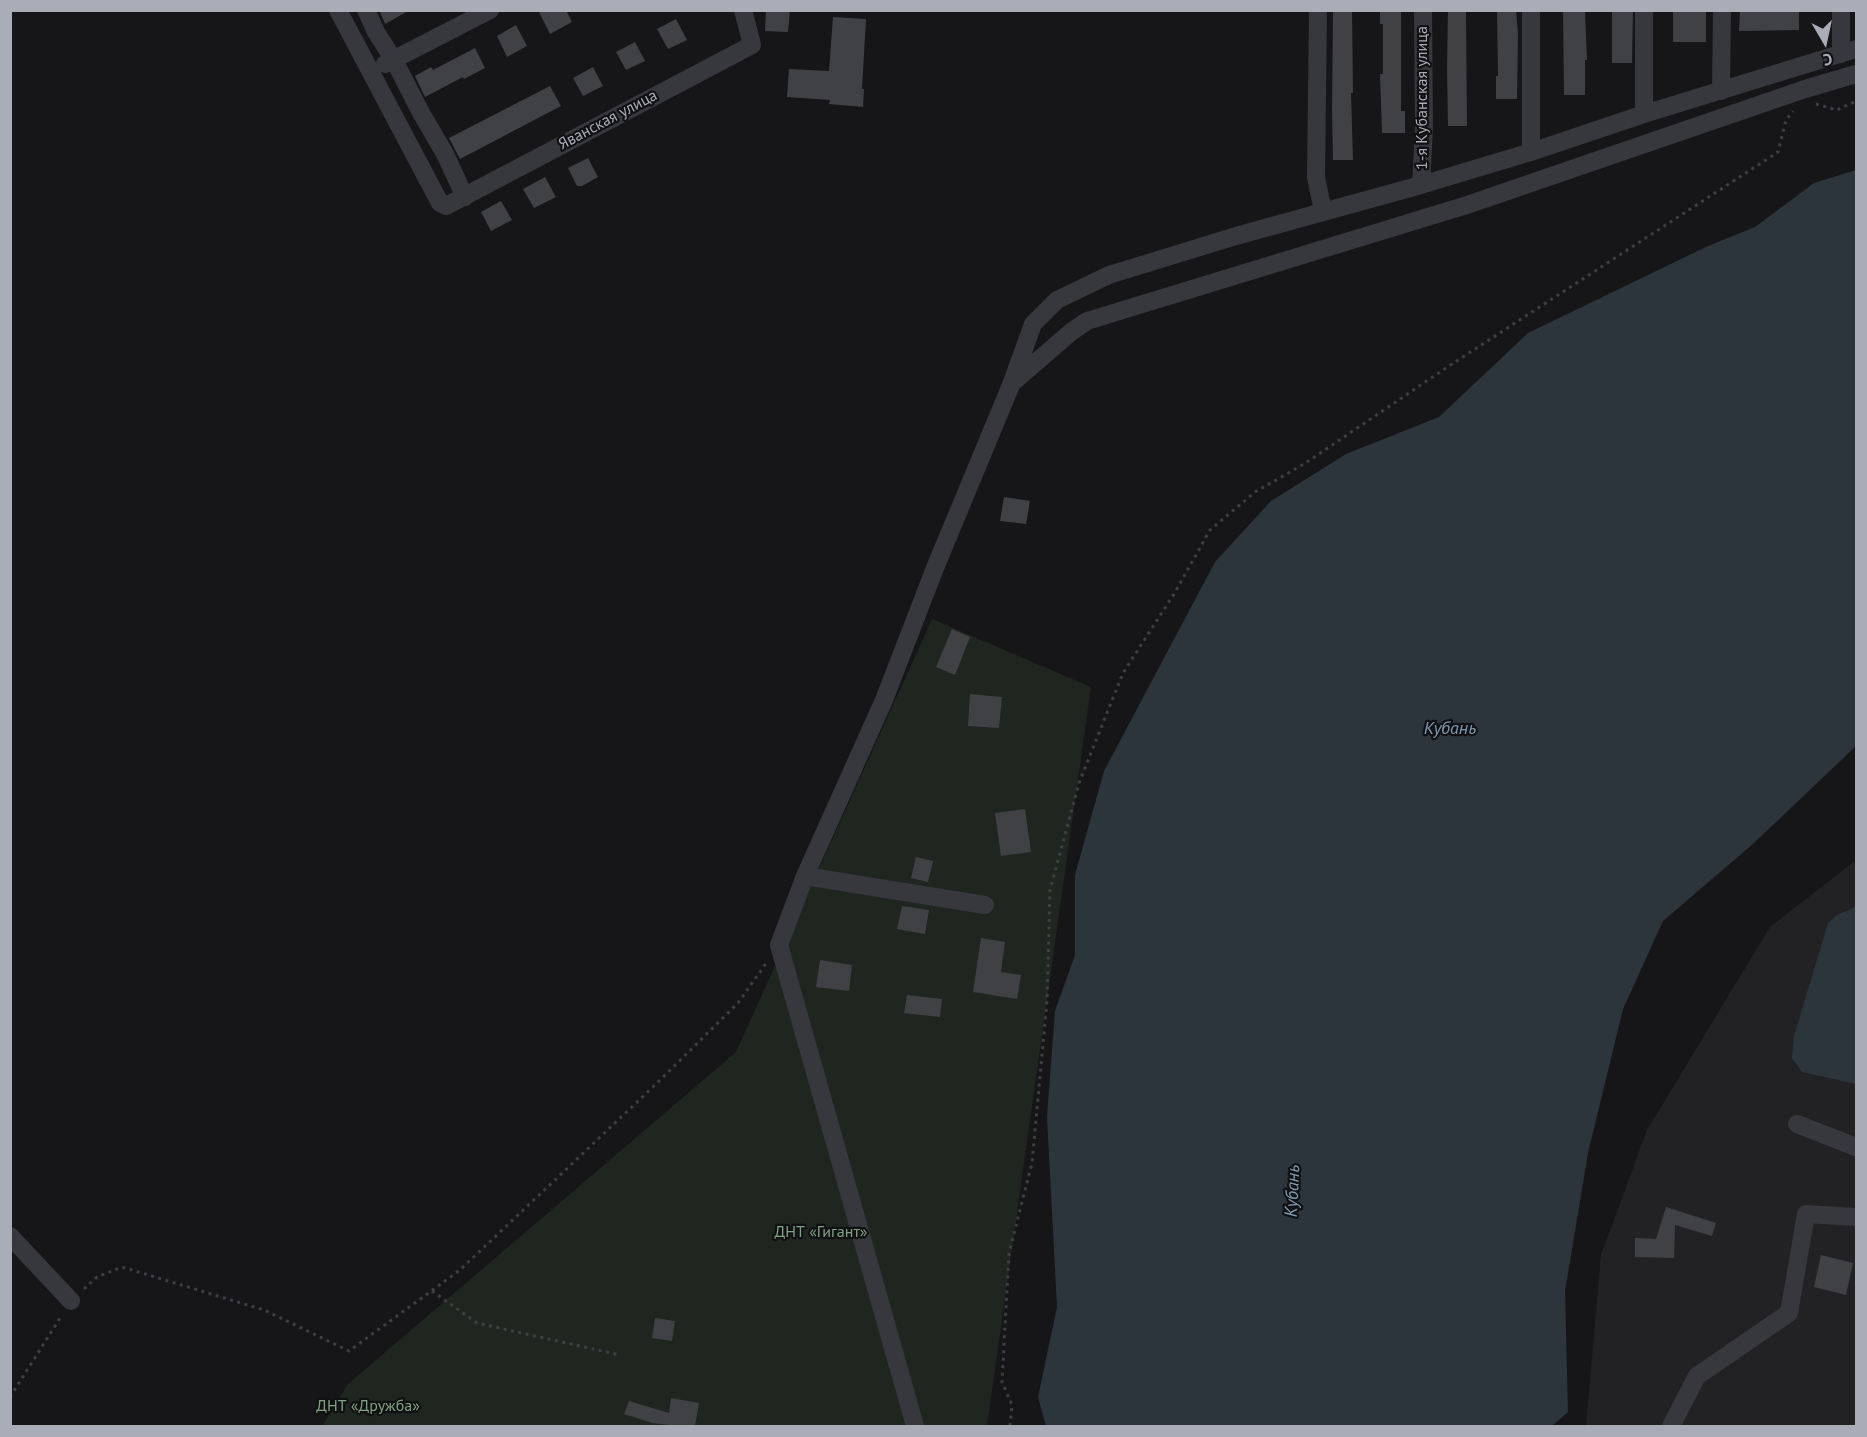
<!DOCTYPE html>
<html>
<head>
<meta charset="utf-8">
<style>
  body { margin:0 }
  #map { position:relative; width:1867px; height:1437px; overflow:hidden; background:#161618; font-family:"PT Sans",sans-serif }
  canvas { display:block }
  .frame { position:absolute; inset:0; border:12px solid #a8adb8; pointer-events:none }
  .north { position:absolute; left:1795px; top:12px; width:60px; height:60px; -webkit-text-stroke:4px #111113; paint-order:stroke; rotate:171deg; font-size:16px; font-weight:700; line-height:24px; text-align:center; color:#a8adb8 }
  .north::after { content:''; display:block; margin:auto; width:21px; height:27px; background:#a8adb8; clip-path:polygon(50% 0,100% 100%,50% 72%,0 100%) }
</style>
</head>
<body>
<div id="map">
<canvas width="1867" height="1437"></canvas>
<div class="frame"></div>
<div class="north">С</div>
</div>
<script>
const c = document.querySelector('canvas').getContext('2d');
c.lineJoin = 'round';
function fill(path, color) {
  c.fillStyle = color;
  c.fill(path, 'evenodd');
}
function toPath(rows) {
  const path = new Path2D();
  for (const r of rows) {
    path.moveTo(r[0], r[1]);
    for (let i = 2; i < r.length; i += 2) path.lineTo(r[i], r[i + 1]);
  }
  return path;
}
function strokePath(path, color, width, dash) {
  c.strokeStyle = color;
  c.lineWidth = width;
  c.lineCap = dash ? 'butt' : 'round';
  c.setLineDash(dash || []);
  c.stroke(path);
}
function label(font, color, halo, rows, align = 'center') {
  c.font = font + ' "PT Sans",sans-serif';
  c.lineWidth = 4.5;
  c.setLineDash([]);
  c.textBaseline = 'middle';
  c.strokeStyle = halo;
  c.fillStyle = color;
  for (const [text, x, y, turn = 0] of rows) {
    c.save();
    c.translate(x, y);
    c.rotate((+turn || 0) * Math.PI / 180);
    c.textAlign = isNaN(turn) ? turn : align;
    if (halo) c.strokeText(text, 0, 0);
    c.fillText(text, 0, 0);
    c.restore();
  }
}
const built = toPath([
  [1856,860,1856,1426,1586,1426,1601,1255,1647,1130,1770,927]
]);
const green = toPath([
  [932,619,1091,687,987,1426,322,1426,348,1384,736,1052]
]);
const water = toPath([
  [1856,170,1856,746,1754,843,1663,921,1623,1009,1588,1153,1565,1291,1568,1412,1552,1426,1046,1426,1038,1397,1057,1307,1047,1117,1055,1011,1075,955,1075,875,1104,771,1215,562,1271,501,1346,454,1439,417,1528,333,1708,246,1755,227,1814,183],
  [1856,907,1856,1084,1802,1072,1792,1058,1794,1036,1828,923,1837,915]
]);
const building = toPath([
  [379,10,410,10,385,24],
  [538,10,566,10,572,22,550,34],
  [766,10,790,10,788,32,765,31],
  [1333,10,1352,10,1353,93,1351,93,1353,160,1333,160,1332,110],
  [1380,10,1401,10,1401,111,1405,111,1405,133,1382,133,1380,74,1383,74,1383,24,1380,24],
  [1448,10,1466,10,1467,126,1448,126,1447,70],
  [1497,10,1516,10,1518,34,1517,99,1496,99,1496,76,1498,76],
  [1563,10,1585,10,1587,60,1585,60,1585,95,1564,95],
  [1612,10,1633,10,1632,63,1612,63],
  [1673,10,1706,10,1706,42,1673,42],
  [1740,10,1799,10,1799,30,1739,31],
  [833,17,866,19,862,89,864,89,863,107,829,104,830,100,787,97,789,69,829,71],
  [676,19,687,40,668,49,657,29],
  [516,25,527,46,507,57,497,36],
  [635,42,645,61,626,70,616,52],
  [475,48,485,68,464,79,463,77,425,97,415,76,431,67,433,70],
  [593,67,603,86,583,96,573,78],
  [550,86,561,106,460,159,449,138],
  [588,158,598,177,582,186,577,186,568,168],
  [545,177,556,197,534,208,523,189],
  [501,201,512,220,491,231,481,212],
  [1004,497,1030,501,1026,524,1000,521],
  [952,629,970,637,955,675,936,667],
  [970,694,1002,697,999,728,968,726],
  [1025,809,1031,852,1001,856,995,813],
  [916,857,933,861,928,882,911,878],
  [902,906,929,910,925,934,897,929],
  [981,938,1005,942,1001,972,1021,975,1017,999,973,992],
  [820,960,852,965,849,991,816,987],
  [907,995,942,999,940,1017,904,1013],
  [1666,1207,1716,1223,1712,1236,1675,1225,1674,1258,1635,1257,1635,1238,1656,1239],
  [1821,1255,1853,1263,1846,1295,1814,1287],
  [655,1318,675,1321,672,1341,652,1338],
  [671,1398,699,1403,695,1426,678,1426,652,1423,624,1414,629,1401,669,1413]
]);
const path = toPath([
  [1816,104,1837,110,1856,101],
  [84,1289,97,1277,122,1267,264,1310,349,1351,460,1270,654,1086,738,1003,767,962],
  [432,1291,477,1323,620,1355],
  [10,1397,62,1315],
  [1010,1426,1012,1405,1002,1382,1009,1253,1032,1163,1047,1001,1050,890,1079,783,1123,673,1174,594,1210,530,1255,492,1304,464,1452,364,1778,152,1786,120,1793,111]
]);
const minor = toPath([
  [338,10,440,203,446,206,752,45,743,10],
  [366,10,376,32,394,60,420,111,445,154,465,197],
  [1318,10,1316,177,1323,211],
  [1531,10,1531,152],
  [1644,10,1644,114],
  [1841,10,1841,54],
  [385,64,490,10],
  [1721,91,1722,10],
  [1421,185,1424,128,1423,10],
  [1011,384,1071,332,1087,321,1467,205,1805,89,1856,74],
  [805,876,985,905],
  [1797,1124,1856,1147],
  [10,1236,71,1301],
  [915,1426,779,945,805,876,884,700,935,568,1011,385,1033,324,1057,300,1109,275,1236,236,1421,185,1531,152,1644,114,1856,49],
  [1671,1426,1697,1376,1789,1313,1806,1214,1856,1217]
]);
const streetNames = [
  ["1-я Кубанская улица",1422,98,-90],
  ["Яванская улица",608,120,-28]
];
const parkNames = [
  ["ДНТ «Гигант»",821,1232],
  ["ДНТ «Дружба»",368,1406]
];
const waterNames = [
  ["Кубань",1450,729],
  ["Кубань",1293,1191,-87]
];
fill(built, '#222225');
fill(green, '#1e261f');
fill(water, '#2c353c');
fill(building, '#404145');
strokePath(path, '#3d3f44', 3, [3, 4.5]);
strokePath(minor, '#37383d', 18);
label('16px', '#a8adb8', '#111113', streetNames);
label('16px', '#7fa381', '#111113', parkNames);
label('italic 18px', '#7f9bb3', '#111113', waterNames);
</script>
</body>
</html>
